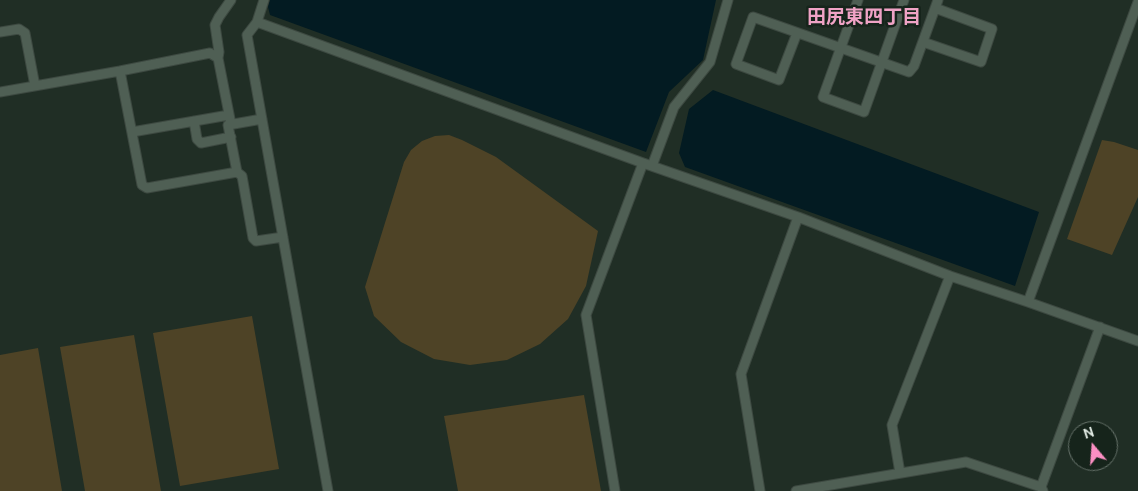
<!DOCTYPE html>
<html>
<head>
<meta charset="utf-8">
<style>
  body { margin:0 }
  #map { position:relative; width:1138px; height:491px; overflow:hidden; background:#202e25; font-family:Ubuntu,sans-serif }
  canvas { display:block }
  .north { position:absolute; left:1068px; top:421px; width:50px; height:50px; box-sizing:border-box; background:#16241b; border:1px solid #67736b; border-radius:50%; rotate:342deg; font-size:14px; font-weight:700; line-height:20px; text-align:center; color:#e1eae3 }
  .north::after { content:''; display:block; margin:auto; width:18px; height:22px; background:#fc8fc3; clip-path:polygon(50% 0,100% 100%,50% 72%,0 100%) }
</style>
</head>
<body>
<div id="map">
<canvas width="1138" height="491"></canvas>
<div class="north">N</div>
</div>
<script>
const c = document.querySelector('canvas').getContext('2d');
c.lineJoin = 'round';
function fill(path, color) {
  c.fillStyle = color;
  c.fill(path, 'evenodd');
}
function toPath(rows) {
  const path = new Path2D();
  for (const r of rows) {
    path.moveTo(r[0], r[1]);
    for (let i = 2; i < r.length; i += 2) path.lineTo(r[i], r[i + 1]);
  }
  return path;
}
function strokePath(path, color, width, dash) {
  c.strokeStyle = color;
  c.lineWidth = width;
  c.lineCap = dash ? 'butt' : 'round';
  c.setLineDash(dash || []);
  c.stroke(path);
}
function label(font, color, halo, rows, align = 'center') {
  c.font = font + ' Ubuntu,"Noto Sans JP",sans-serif';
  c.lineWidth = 5;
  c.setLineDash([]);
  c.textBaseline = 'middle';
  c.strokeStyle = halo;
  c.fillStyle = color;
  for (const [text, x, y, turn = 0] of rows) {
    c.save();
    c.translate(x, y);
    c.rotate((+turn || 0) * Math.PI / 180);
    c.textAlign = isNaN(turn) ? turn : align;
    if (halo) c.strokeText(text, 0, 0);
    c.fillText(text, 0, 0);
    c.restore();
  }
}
const green = toPath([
  [449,135,462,140,496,157,598,231,586,286,568,319,540,344,507,360,470,365,434,359,401,342,374,316,365,287,404,162,411,150,422,141,435,136],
  [1102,140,1114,142,1138,150,1138,197,1112,255,1067,239],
  [252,316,279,469,180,486,153,333],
  [134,335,161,491,85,491,60,347],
  [38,348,62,491,0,491,0,355],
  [584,395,601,491,458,491,444,416]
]);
const water = toPath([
  [270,0,716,0,703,60,669,92,646,152,270,15,268,7],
  [713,90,1039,212,1015,286,685,167,679,153,689,109]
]);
const minor = toPath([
  [264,0,257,22,247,35,328,491],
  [858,0,823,97,864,112,904,0],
  [257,22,643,163,798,217,950,276,1028,302,1138,341],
  [0,32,19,29,25,33,35,86],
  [797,33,779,80,736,64,753,17,909,72,914,66,938,0],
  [923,42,981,62,992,29,935,8],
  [120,71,210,53,218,58],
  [0,92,120,71,142,185,147,188,237,172,228,125,262,119],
  [194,121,197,139,201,143,231,137],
  [231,124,218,58,219,52,215,25,219,17,231,0],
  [132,132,229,115],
  [652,166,674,107,710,62,728,0],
  [237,172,242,176,253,238,256,241,283,237],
  [1028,302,1138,2],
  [900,473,892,425,950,276],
  [1041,487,1100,327],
  [615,491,586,315,643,163],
  [760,491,741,374,798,217],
  [796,491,966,462,1041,487,1043,491]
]);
const neighbourhoodNames = [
  ["田尻東四丁目",864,17]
];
fill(green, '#4e4326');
fill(water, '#031b22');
strokePath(minor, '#3d4941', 11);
strokePath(minor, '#4f5f54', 9);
label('bold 19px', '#f0a3c6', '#16241b', neighbourhoodNames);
</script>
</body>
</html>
